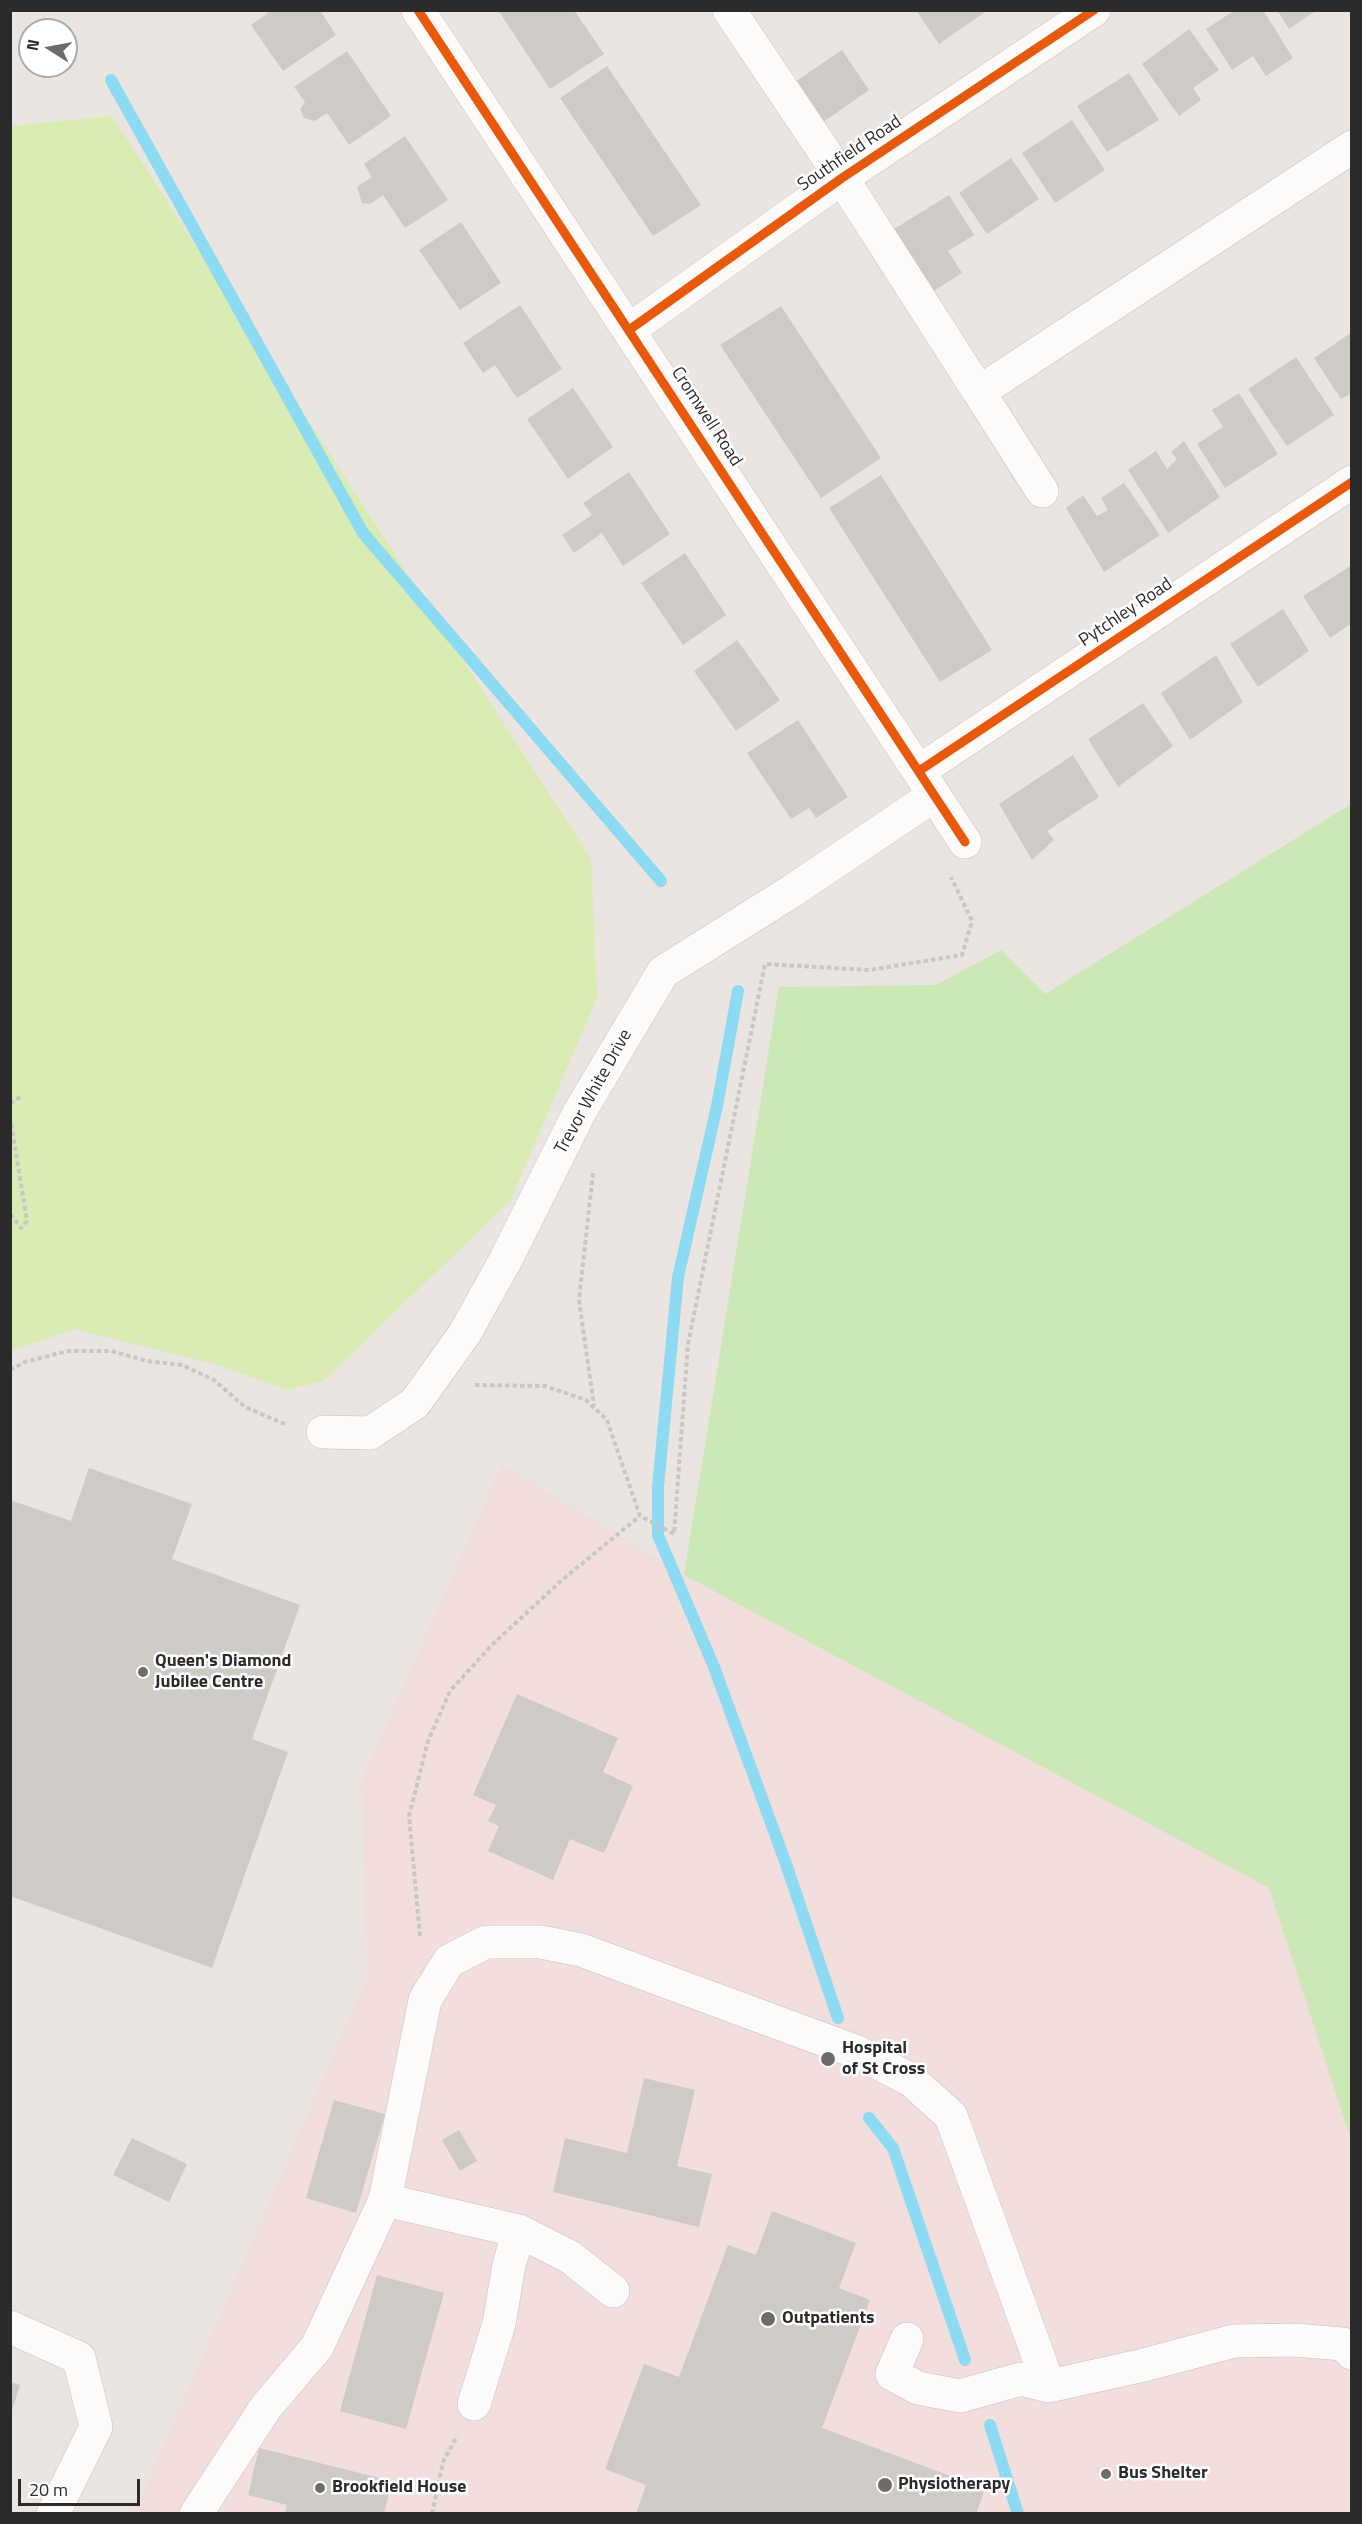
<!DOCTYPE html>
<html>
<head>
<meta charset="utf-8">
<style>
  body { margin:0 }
  #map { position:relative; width:1362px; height:2524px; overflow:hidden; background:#eae5e0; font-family:"Titillium Web",sans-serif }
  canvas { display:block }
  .frame { position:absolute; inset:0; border:12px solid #2b2b2b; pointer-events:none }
  .north { position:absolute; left:18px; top:18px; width:60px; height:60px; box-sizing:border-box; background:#fff; border:2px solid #aaa; border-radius:50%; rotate:281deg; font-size:16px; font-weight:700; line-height:24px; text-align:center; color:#2b2b2b }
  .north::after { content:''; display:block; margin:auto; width:21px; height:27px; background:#6e6c6a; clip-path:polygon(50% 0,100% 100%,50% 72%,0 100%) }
  .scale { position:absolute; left:18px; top:2479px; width:122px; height:27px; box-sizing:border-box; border:3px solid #2b2b2b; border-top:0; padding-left:8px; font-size:18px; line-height:21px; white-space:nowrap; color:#2b2b2b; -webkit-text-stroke:4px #fff; paint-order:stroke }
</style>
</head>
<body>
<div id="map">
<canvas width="1362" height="2524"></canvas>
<div class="frame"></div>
<div class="north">N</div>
<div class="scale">20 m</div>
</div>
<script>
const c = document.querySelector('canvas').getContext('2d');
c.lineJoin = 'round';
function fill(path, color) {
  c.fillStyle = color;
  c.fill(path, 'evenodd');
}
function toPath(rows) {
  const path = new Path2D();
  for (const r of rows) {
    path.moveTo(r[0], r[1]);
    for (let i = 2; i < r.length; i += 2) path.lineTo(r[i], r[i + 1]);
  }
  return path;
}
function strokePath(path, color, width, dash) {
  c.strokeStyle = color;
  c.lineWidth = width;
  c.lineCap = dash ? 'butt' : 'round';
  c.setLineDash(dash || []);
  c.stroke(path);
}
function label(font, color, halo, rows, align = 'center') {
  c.font = font + ' "Titillium Web",sans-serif';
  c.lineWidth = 5;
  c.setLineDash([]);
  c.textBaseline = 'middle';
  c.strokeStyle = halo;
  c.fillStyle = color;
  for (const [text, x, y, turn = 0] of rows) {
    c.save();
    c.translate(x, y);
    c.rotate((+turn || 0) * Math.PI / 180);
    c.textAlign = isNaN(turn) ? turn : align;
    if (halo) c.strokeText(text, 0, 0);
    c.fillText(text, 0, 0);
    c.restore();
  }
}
const medical = toPath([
  [502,1465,684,1575,1269,1888,1351,2140,1351,2513,129,2514,145,2489,367,1978,362,1780]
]);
const green = toPath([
  [1351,804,1351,2140,1269,1888,684,1575,779,987,936,985,1001,950,1045,994]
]);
const pitch = toPath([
  [112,116,591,859,597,998,510,1201,323,1381,287,1390,215,1364,74,1329,11,1351,11,126]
]);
const stream = toPath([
  [111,80,363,533,661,881],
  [738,991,717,1106,678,1277,658,1487,658,1535,714,1667,786,1864,838,2018],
  [869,2118,893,2148,965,2360],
  [990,2425,1018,2514]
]);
const building = toPath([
  [272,10,320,10,336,35,283,71,251,25],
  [498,10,574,10,604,54,550,89],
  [916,10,988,10,939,44],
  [1235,10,1263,10,1293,58,1266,76,1253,56,1232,70,1206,29],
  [1277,10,1317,10,1289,29],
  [1189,29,1219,70,1193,88,1201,100,1179,116,1142,64],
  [842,50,869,90,819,125,792,84],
  [347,51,391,116,349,145,327,113,315,121,304,118,300,109,305,102,294,87],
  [607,66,701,205,653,236,560,98],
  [1129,73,1159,120,1107,152,1077,106],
  [1072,120,1105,170,1055,203,1022,153],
  [405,136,448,200,405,228,383,195,370,204,362,203,357,187,372,177,364,164],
  [1011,158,1039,199,987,234,959,193],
  [949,195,974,235,948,251,962,273,932,292,894,229],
  [461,222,501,283,460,310,419,250],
  [520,305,562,369,517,398,495,365,483,373,463,343],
  [781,306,881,458,821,498,720,345],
  [1352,332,1352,393,1341,399,1314,358],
  [1296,357,1334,415,1287,446,1248,389],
  [573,388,613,447,568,479,527,419],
  [1239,393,1278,454,1225,488,1197,444,1223,427,1212,410],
  [1184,441,1220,497,1168,533,1128,470,1156,451,1167,469,1177,459,1171,452],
  [629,472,670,534,623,566,602,533,574,553,562,535,592,515,583,503],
  [881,475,992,650,940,682,829,508],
  [1124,483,1160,535,1104,572,1066,508,1083,495,1097,516,1108,510,1101,498],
  [685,553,726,615,683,645,641,583],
  [1352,565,1352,623,1330,638,1303,596],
  [1283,609,1309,651,1258,687,1230,644],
  [737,640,780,700,736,731,694,671],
  [1216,655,1243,702,1190,740,1161,693],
  [1143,703,1173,746,1118,787,1088,739],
  [798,720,848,797,816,818,809,808,791,819,747,753],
  [1073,755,1099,797,1047,831,1054,840,1032,860,999,804],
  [89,1468,192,1504,172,1559,300,1605,252,1739,288,1752,212,1968,10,1896,10,1500,71,1521],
  [517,1694,618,1738,603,1772,633,1786,604,1853,570,1839,553,1880,488,1851,499,1826,488,1821,496,1805,473,1795],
  [644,2078,695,2090,677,2166,712,2174,699,2227,553,2192,565,2138,627,2153],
  [334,2100,385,2114,356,2213,306,2198],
  [459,2130,477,2161,460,2171,442,2140],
  [132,2138,187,2164,169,2202,113,2175],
  [772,2211,856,2243,839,2288,870,2300,822,2428,985,2489,976,2514,636,2514,646,2485,605,2469,644,2364,679,2377,728,2245,756,2255],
  [377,2275,444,2293,406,2429,340,2411],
  [10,2382,20,2385,11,2414,10,2414],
  [259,2448,392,2481,384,2514,285,2514,287,2505,248,2495]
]);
const path = toPath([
  [10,1103,22,1096],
  [10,1117,27,1221,21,1228,10,1214],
  [593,1173,579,1300,594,1406],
  [10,1370,25,1362,68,1351,111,1351,147,1361,182,1365,214,1380,245,1407,287,1425],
  [475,1385,545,1386,586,1400,607,1420,640,1516,674,1534,688,1344,765,964,869,970,962,955,972,921,951,877],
  [420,1936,409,1816,428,1741,450,1691,491,1646,562,1580,640,1516],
  [432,2514,443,2462,457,2436]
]);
const minor = toPath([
  [418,10,965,842],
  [729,10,842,178,979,392,1352,147],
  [629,330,842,178,1094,10],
  [979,392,1042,491],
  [919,771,1352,482],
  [323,1432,370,1433,415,1403,465,1333,505,1261,579,1113,663,972,792,891,933,796],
  [385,2200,519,2231,570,2257,613,2291],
  [10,2327,79,2358,96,2427,53,2514],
  [907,2339,892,2374,918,2388,960,2396,1021,2379,1049,2386,1144,2365,1234,2341,1295,2340,1343,2344,1352,2353],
  [474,2404,499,2324,509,2265,519,2231],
  [196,2514,266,2407,317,2347,385,2200,425,2000,449,1961,486,1942,541,1942,581,1950,857,2052,911,2080,951,2116,1049,2386]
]);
const cycleway = toPath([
  [418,10,965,842],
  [629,330,842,178,1094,10],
  [919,771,1352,482]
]);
const markers = [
  [143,1672,6,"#6e6c6a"],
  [828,2059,8,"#6e6c6a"],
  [768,2319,8,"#6e6c6a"],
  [1106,2474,6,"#6e6c6a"],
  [885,2485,8,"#6e6c6a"],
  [320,2488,6,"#6e6c6a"]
];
const streetNames = [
  ["Southfield Road",850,154,-34],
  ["Cromwell Road",706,417,57],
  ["Pytchley Road",1126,613,-34],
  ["Trevor White Drive",594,1092,-61]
];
const poiNames = [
  ["Queen's Diamond",155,1662],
  ["Jubilee Centre",155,1683],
  ["Hospital",842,2049],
  ["of St Cross",842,2070],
  ["Outpatients",782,2319],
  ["Bus Shelter",1118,2474],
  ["Physiotherapy",898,2485],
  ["Brookfield House",332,2488]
];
fill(medical, '#f1dedd');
fill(green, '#cce8b6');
fill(pitch, '#d9ecb3');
strokePath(stream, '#8ddbf2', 12);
fill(building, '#cecbc7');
strokePath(minor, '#c3c1c2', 34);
strokePath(path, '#c8c7c7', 4, [4.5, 3]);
strokePath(minor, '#fcfbfa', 33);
strokePath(cycleway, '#e8590c', 9);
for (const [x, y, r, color] of markers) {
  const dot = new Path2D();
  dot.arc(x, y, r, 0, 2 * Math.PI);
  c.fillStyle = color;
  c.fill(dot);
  strokePath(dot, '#fff', 2);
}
label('18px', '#2b2b2b', '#fff', streetNames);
label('bold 18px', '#2b2b2b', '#fff', poiNames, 'left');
</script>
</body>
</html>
